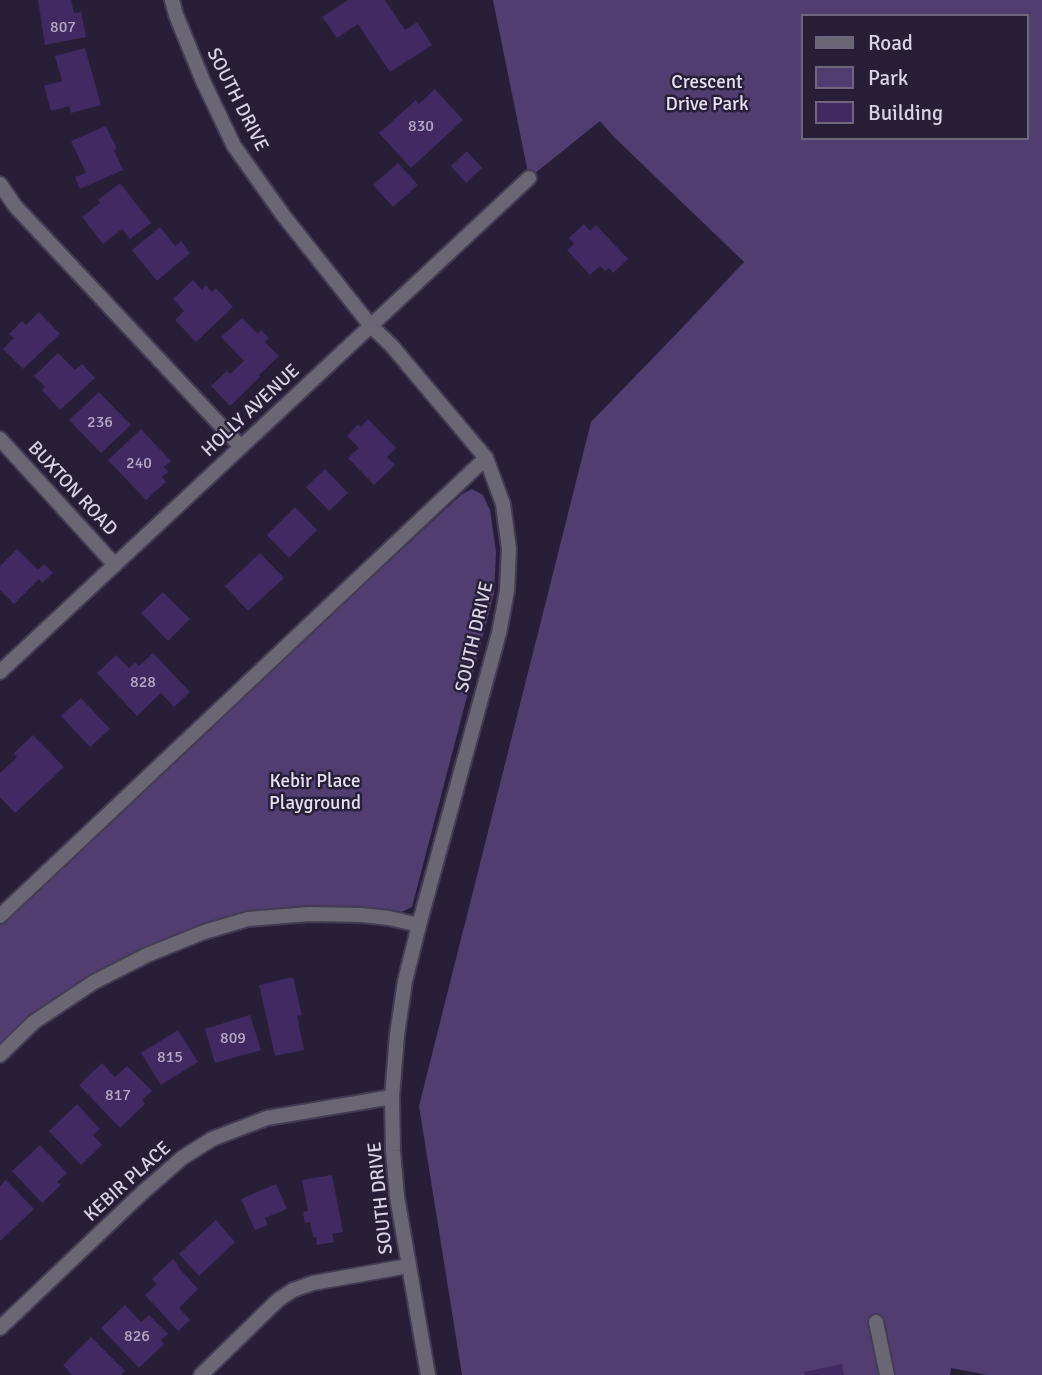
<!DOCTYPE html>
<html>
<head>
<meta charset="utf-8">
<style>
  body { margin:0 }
  #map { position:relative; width:1042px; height:1375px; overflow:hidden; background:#281e38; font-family:Signika,sans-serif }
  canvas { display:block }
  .legend { position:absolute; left:801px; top:14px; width:228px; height:126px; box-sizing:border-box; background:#281e38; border:2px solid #6f667d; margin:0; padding:9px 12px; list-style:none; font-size:21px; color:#d9d3e5 }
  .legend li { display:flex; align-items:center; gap:14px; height:35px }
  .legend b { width:35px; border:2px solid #6f667d }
</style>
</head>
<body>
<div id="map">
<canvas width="1042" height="1375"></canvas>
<ul class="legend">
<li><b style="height:9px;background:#6b6674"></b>Road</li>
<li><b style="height:19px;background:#513d6f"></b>Park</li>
<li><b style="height:19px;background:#412961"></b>Building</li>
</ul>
</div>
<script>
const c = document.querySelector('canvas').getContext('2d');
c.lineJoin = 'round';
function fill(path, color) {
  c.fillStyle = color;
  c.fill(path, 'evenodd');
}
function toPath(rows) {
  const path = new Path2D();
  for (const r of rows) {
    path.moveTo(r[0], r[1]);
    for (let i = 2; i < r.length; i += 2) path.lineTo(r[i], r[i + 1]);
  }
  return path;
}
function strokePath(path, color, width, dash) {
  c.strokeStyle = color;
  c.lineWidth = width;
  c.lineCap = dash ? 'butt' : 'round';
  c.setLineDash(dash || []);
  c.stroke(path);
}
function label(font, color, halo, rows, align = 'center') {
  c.font = font + ' Signika,sans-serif';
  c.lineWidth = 5;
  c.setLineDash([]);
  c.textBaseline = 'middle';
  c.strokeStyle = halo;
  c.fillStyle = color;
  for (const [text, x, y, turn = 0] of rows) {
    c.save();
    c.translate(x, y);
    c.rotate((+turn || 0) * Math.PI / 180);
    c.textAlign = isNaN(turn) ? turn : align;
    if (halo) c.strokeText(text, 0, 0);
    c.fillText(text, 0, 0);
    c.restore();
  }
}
const green = toPath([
  [493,0,1042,0,1042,1375,987,1375,951,1368,950,1375,462,1375,419,1106,591,422,680,330,744,262,613,136,600,121,529,178],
  [802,16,1026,16,1026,138,802,138],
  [472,489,483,495,490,510,496,552,494,593,412,907,389,918,248,919,94,982,0,1055,0,920,462,494]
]);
const building = toPath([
  [38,0,71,0,74,13,81,12,86,37,45,45],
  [348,0,385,0,405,30,417,22,432,45,390,72,358,24,337,38,322,17],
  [85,48,101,105,71,113,69,106,51,111,44,86,62,81,55,56],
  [435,89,463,120,411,168,379,133,416,100,419,104],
  [106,126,117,149,114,150,123,170,80,189,75,177,86,173,71,141],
  [467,151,482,168,466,183,451,166],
  [398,163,418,185,393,207,373,185],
  [120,183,151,223,130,239,122,229,103,244,82,217,100,203,98,200],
  [584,224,590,231,596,225,628,259,613,273,609,268,605,271,600,266,590,275,567,250,574,244,569,238],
  [160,227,175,246,181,241,190,253,157,281,132,250],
  [193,280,202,290,206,285,212,292,216,288,233,307,196,342,175,320,184,311,173,299],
  [39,312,60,334,23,369,3,349,14,338,9,334,22,321,26,325],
  [242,318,258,334,261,330,269,338,265,342,279,356,259,375,260,377,230,406,211,386,227,371,230,374,244,361,221,337],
  [58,353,75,370,82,364,95,378,60,410,42,390,45,387,34,376],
  [99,392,131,425,101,453,69,420],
  [368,419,396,448,387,457,395,465,374,485,348,458,359,448,347,436,358,424,361,427],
  [141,429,171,461,164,467,168,472,162,477,166,482,146,500,108,460],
  [325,469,348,493,329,511,306,487],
  [295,507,317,530,289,558,267,535],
  [17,549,38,570,44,564,53,573,42,583,39,579,14,604,0,590,0,566],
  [260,553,284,578,248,611,225,586],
  [163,592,190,619,168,641,141,613],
  [153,653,190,692,174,707,161,693,137,716,97,673,116,655,129,668,135,662,139,666],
  [81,698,110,729,90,747,61,716],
  [33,735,64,767,15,813,0,797,0,773,17,757,14,753],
  [293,977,302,1015,297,1016,304,1050,275,1056,259,985],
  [250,1015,261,1050,215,1063,205,1029],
  [178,1030,198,1062,161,1085,141,1053],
  [102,1063,115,1077,127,1066,152,1091,142,1100,145,1104,120,1128,79,1085],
  [77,1104,100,1129,93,1135,102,1145,81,1165,49,1131],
  [40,1145,67,1173,57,1182,61,1185,42,1203,12,1171],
  [332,1175,343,1232,332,1234,334,1242,317,1245,316,1237,313,1237,310,1222,305,1223,303,1212,308,1211,302,1180],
  [6,1180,34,1209,0,1241,0,1186],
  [276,1184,287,1209,265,1218,268,1225,255,1230,241,1199],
  [216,1220,235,1242,199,1276,179,1254],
  [173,1259,179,1266,178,1267,198,1289,179,1308,190,1320,178,1331,145,1295,157,1284,152,1279],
  [125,1305,141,1322,149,1315,168,1334,161,1340,164,1344,139,1368,101,1328],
  [91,1337,125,1371,121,1375,72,1375,63,1365],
  [842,1364,844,1375,805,1375,804,1372]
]);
const service = toPath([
  [0,184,15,206,241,447],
  [0,916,486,458],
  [0,1055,34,1022,94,982,147,955,204,932,248,919,309,914,362,915,389,918,419,925],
  [876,1322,887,1375],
  [201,1375,278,1300,293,1290,313,1283,408,1266]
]);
const minor = toPath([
  [172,0,176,15,203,81,234,146,283,215,371,326,391,345,486,458,503,504,509,549,507,591,499,633,419,925,405,981,397,1035,392,1097,393,1151,397,1197,428,1375],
  [0,439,115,565],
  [0,672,529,178],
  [0,1328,142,1193,182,1158,212,1139,267,1118,392,1097]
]);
const numberNames = [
  ["807",63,28],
  ["830",421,127],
  ["236",100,423],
  ["240",139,464],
  ["828",143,683],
  ["809",233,1039],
  ["815",170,1058],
  ["817",118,1096],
  ["826",137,1337]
];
const parkNames = [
  ["Crescent",707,83],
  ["Drive Park",707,105],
  ["Kebir Place",315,782],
  ["Playground",315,804]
];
const streetNames = [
  ["SOUTH DRIVE",237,100,63],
  ["HOLLY AVENUE",251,411,-43],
  ["BUXTON ROAD",72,489,47],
  ["SOUTH DRIVE",475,637,-77],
  ["KEBIR PLACE",128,1182,-42],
  ["SOUTH DRIVE",381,1198,-96]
];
fill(green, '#513d6f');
fill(building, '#412961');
strokePath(service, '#443b54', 18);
strokePath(minor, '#443b54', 18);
strokePath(service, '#6b6674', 14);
strokePath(minor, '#6b6674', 14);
label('16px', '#b3a8c4', null, numberNames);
label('19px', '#e6e0f2', '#281e38', parkNames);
label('19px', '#d9d3e5', '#281e38', streetNames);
</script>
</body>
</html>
